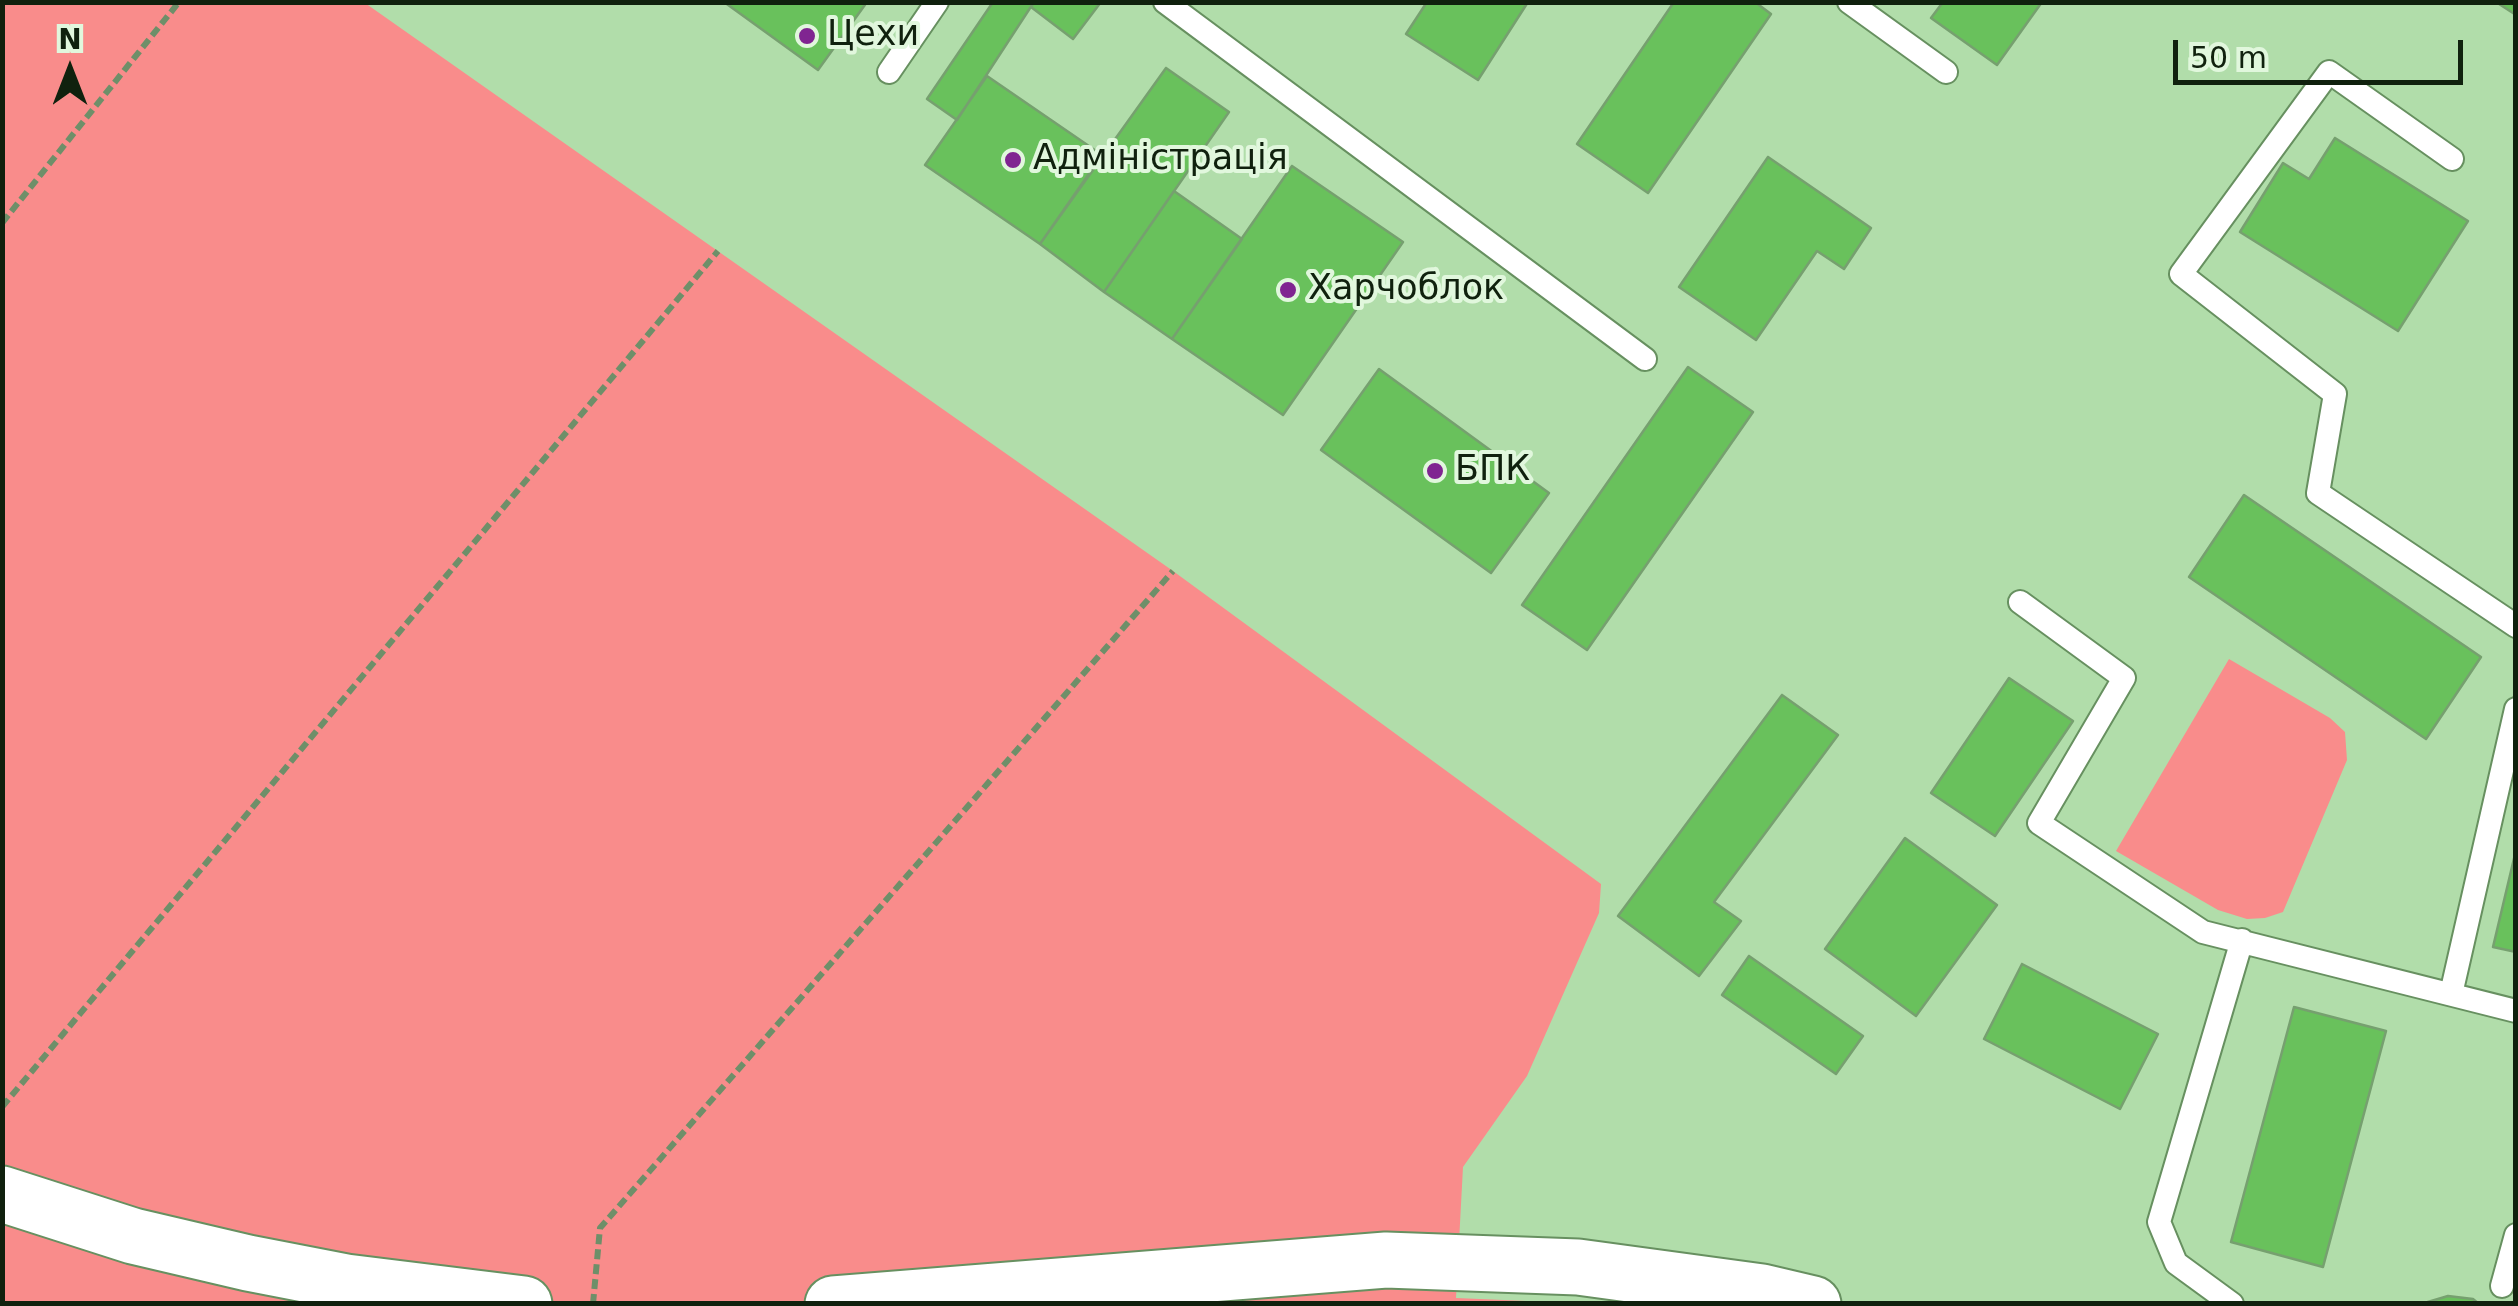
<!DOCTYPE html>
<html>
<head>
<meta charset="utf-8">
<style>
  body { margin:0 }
  #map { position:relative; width:2518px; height:1306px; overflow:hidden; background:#b1ddaa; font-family:"DejaVu Sans",sans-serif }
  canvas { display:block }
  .frame { position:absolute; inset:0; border:5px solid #10210e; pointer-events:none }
  .north { position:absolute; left:20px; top:20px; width:100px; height:100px; -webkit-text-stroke:8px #e1f7dd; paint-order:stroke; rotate:0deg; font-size:28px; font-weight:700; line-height:40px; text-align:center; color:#10210e }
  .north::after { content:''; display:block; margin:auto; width:35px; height:45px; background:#10210e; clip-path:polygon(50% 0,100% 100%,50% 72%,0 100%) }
  .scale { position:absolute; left:2173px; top:40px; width:290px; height:45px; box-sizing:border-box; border:5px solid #10210e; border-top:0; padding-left:12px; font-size:30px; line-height:35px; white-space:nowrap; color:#10210e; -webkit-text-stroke:8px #e1f7dd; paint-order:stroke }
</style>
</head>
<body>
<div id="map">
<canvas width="2518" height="1306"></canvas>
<div class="frame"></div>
<div class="north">N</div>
<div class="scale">50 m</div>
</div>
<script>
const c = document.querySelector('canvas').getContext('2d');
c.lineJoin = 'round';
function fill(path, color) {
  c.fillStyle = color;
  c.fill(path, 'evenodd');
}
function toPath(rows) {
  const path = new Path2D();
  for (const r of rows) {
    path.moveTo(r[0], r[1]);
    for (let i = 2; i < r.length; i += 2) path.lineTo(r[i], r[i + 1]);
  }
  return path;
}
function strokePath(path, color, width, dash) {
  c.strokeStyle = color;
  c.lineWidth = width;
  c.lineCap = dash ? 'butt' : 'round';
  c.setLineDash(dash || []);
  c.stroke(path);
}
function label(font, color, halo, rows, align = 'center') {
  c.font = font + ' "DejaVu Sans",sans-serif';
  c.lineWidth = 8;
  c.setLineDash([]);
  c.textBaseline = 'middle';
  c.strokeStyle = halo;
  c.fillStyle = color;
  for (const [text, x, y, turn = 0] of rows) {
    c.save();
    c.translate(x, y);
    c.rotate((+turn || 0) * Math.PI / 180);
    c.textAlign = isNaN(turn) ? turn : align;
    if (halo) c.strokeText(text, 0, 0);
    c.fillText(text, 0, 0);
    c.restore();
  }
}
const green = toPath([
  [3,3,365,3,1173,571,1601,884,1599,913,1527,1076,1463,1167,1456,1298,1574,1303,3,1304],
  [2229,659,2330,718,2345,732,2347,760,2283,912,2265,918,2247,919,2218,910,2116,851]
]);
const building = toPath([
  [724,2,867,2,818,70,724,2],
  [993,2,1034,2,957,120,927,99,993,2],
  [1034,2,1101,2,1073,39,1031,7,1034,2],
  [1427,2,1528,2,1478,80,1406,34,1427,2],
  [1674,2,1755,2,1771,14,1648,193,1577,144,1674,2],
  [1943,2,2042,2,1997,65,1931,18,1943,2],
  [2496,2,2516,2,2516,15,2496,2],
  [1166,68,1229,112,1104,292,1040,244,1166,68],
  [987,76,1102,155,1040,244,925,165,987,76],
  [2335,138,2468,221,2398,331,2240,232,2283,163,2309,179,2335,138],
  [1768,157,1871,228,1844,269,1817,251,1756,340,1679,287,1768,157],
  [1292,166,1403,242,1283,415,1172,339,1292,166],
  [1174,191,1242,239,1172,339,1104,292,1174,191],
  [1688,367,1753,412,1587,650,1522,605,1688,367],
  [1379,369,1549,493,1491,573,1321,450,1379,369],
  [2244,495,2481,657,2426,739,2189,577,2244,495],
  [2009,678,2073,721,1995,836,1931,793,2009,678],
  [1782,695,1838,735,1714,902,1741,921,1699,976,1618,916,1782,695],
  [1905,838,1997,905,1916,1016,1825,949,1905,838],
  [2516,850,2516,952,2493,947,2516,850],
  [1749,956,1863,1036,1836,1074,1722,995,1749,956],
  [2022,964,2158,1034,2120,1109,1984,1039,2022,964],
  [2294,1007,2386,1031,2323,1267,2231,1242,2294,1007],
  [2448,1296,2473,1299,2479,1304,2421,1304,2448,1296]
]);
const path = toPath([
  [2,223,179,2],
  [2,1107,718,251],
  [593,1304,600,1228,1173,571]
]);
const service = toPath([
  [1165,2,1645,359],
  [1849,2,1946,72],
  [889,72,937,2],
  [2452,159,2329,72,2181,274,2335,394,2318,493,2516,626],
  [2020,602,2124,678,2039,823,2203,932,2516,1011],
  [2451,994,2516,709],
  [2502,1286,2516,1235],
  [2232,1304,2176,1263,2159,1222,2242,940]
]);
const primary = toPath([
  [2,1194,133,1236,248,1263,346,1282,524,1304],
  [833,1304,1386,1260,1578,1267,1762,1292,1813,1304]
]);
const markers = [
  [807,36,10,"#802591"],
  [1013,160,10,"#802591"],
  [1288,290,10,"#802591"],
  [1435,471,10,"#802591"]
];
const poiNames = [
  ["Цехи",827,36],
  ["Адміністрація",1033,160],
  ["Харчоблок",1308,290],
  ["БПК",1455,471]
];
fill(green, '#f98c8b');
fill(building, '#69c15c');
strokePath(building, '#76a06f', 2.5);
strokePath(service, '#679060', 26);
strokePath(primary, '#679060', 59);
strokePath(path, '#6e8f69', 6, [10, 5]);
strokePath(service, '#fff', 22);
strokePath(primary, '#fff', 55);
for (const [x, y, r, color] of markers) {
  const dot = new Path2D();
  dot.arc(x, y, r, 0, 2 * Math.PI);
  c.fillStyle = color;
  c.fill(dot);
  strokePath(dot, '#e1f7dd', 4);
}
label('35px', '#10210e', '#e1f7dd', poiNames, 'left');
</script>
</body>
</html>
